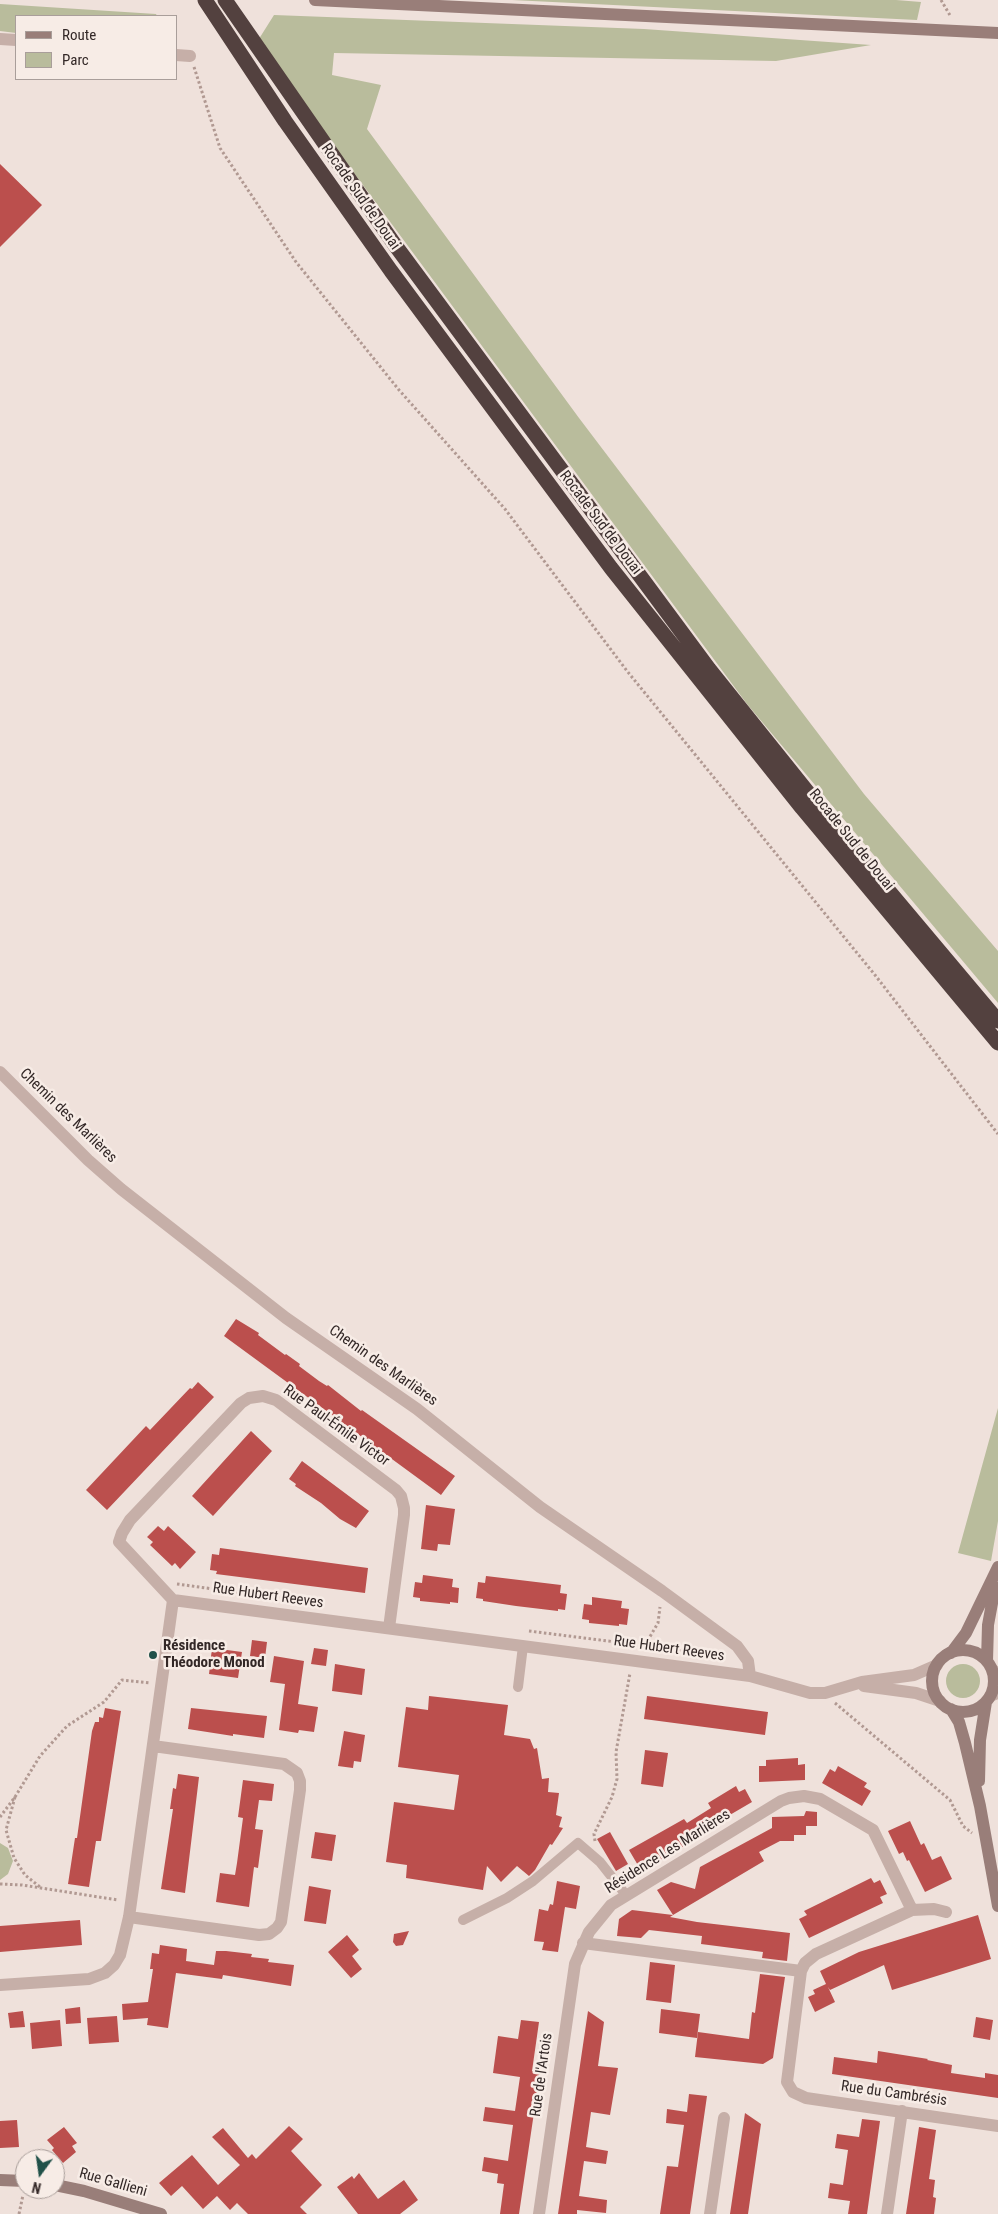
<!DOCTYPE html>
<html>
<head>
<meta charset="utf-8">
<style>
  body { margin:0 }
  #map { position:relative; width:998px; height:2214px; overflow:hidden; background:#efe1db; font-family:"Roboto Condensed",sans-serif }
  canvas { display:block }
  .legend { position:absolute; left:15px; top:15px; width:162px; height:65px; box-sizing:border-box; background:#f7ece6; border:1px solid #a99e9a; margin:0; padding:6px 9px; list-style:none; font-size:15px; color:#332827 }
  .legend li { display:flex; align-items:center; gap:10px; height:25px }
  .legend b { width:25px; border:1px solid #a99e9a }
  .north { position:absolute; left:15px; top:2149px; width:50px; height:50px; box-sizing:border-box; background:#f7ece6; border:1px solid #a99e9a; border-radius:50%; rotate:194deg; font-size:14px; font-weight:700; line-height:20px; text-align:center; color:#332827 }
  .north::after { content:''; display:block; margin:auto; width:18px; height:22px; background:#215149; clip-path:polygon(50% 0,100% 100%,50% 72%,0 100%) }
</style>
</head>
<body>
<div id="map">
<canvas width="998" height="2214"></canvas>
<ul class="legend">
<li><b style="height:6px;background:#997e79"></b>Route</li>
<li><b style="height:14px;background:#b9bc9c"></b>Parc</li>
</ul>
<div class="north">N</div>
</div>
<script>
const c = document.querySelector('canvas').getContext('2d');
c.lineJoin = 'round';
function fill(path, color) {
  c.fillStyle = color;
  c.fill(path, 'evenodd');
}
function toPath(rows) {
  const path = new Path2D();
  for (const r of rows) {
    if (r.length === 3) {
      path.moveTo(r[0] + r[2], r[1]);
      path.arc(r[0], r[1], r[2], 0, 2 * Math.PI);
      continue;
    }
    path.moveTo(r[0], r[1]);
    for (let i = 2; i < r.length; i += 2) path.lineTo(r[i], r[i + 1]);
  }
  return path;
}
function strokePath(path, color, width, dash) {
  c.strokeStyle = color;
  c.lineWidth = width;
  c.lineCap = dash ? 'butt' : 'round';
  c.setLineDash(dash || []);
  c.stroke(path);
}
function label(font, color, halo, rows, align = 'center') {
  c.font = font + ' "Roboto Condensed",sans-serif';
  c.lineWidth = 5;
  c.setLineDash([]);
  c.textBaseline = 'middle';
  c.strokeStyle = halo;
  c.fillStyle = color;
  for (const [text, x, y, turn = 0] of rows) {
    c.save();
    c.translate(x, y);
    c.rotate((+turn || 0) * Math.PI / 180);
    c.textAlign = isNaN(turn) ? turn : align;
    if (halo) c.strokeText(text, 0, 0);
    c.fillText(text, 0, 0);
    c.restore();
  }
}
const green = toPath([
  [512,0,896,0,921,2,917,20],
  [0,4,156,14,157,16,16,16,16,33,0,31],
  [274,15,644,29,871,45,776,61,334,53,332,75,381,85,367,129,579,418,864,794,998,951,998,1003,747,704,257,42],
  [998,1408,998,1521,991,1561,958,1553],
  [963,1681,17],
  [0,1843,8,1848,13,1861,8,1874,0,1880]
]);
const building = toPath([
  [0,164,42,205,0,247],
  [236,1319,259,1333,258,1335,285,1355,286,1354,300,1364,299,1366,319,1381,327,1386,328,1385,361,1411,362,1410,455,1476,441,1495,224,1336],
  [198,1382,214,1397,107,1510,86,1490,146,1426,150,1430,190,1388,192,1389],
  [251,1431,272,1451,213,1516,192,1496],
  [302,1461,369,1511,356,1528,340,1519,321,1503,295,1486,296,1484,289,1479],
  [426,1505,455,1509,450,1545,438,1544,437,1551,421,1549],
  [158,1526,164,1531,168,1526,196,1552,180,1569,175,1563,172,1566,150,1545,153,1542,147,1537],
  [220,1548,368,1568,365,1593,216,1574,217,1571,210,1570,212,1554,219,1555],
  [423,1575,453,1579,452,1587,459,1588,458,1603,450,1602,450,1604,420,1601,420,1598,413,1597,415,1582,422,1583],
  [486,1576,561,1585,560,1593,567,1594,565,1610,558,1609,558,1611,516,1606,483,1601,483,1599,476,1598,478,1582,485,1583],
  [592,1597,622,1601,621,1608,629,1609,627,1625,619,1624,619,1626,589,1623,589,1620,582,1619,584,1604,592,1605],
  [252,1640,267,1642,265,1658,250,1656],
  [212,1648,242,1652,238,1678,209,1674],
  [314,1648,328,1650,326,1666,311,1664],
  [274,1656,304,1661,298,1704,318,1707,314,1732,299,1730,298,1733,279,1730,285,1684,270,1682],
  [335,1664,365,1669,362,1695,332,1691],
  [429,1696,508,1705,504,1735,530,1739,534,1749,537,1748,542,1779,549,1778,548,1792,559,1793,556,1815,562,1817,559,1827,563,1828,552,1845,550,1844,535,1870,529,1876,517,1866,501,1882,487,1866,483,1890,406,1878,407,1865,386,1862,394,1802,454,1810,459,1775,398,1767,406,1707,428,1710],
  [647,1696,768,1712,765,1735,644,1719],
  [105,1708,121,1711,101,1841,96,1841,89,1887,68,1884,75,1838,77,1838,92,1731,95,1722,99,1722,99,1717,103,1718],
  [191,1708,267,1716,264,1738,233,1734,233,1736,188,1729],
  [344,1731,365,1735,361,1762,354,1761,353,1768,338,1766],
  [645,1750,668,1753,663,1787,641,1784],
  [798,1758,798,1765,805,1764,805,1780,759,1782,759,1766,766,1766,766,1760],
  [838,1766,867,1783,864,1787,871,1791,862,1806,822,1783,830,1769,835,1772],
  [178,1774,199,1777,185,1893,161,1889,173,1809,170,1809,173,1788,176,1789],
  [243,1780,274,1784,272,1801,259,1800,255,1829,263,1830,258,1868,254,1867,249,1907,216,1902,220,1873,235,1875,237,1863,243,1818,238,1817],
  [736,1786,739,1792,745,1789,752,1802,699,1833,701,1835,676,1851,655,1863,653,1860,639,1867,629,1850,684,1819,687,1823,711,1808,708,1803],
  [806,1811,817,1812,817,1826,806,1826,806,1835,794,1835,794,1841,780,1841,759,1852,764,1861,673,1915,657,1890,671,1882,695,1889,700,1867,772,1828,772,1817,804,1816],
  [910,1821,921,1845,924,1843,932,1860,941,1856,952,1879,925,1892,909,1860,907,1861,903,1852,899,1854,888,1831],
  [315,1832,336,1835,332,1861,311,1858],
  [610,1832,628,1864,616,1871,597,1839],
  [871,1878,874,1883,880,1880,887,1894,880,1897,883,1903,809,1938,799,1919,807,1915,804,1911],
  [557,1881,580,1886,576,1909,565,1907,558,1952,542,1950,544,1942,534,1941,539,1909,548,1911,550,1904,553,1905],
  [309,1886,331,1890,326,1924,304,1921],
  [632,1910,673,1915,670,1917,697,1922,790,1933,787,1961,762,1958,763,1952,701,1944,702,1936,649,1930,641,1938,617,1936,619,1919],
  [978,1915,991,1959,892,1990,884,1965,830,1990,828,1987,835,2002,815,2012,808,1997,815,1994,813,1990,826,1984,820,1971,859,1952],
  [80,1920,82,1945,0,1952,0,1926],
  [409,1931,403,1945,396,1946,393,1942,394,1934],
  [347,1935,359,1950,352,1956,362,1969,351,1978,328,1952],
  [160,1945,187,1949,186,1961,214,1965,216,1951,226,1951,252,1954,251,1957,269,1959,268,1962,294,1965,291,1986,223,1975,222,1979,176,1973,168,2028,147,2025,148,2018,123,2020,122,2004,148,2002,153,1969,150,1969,152,1953,159,1954],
  [650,1962,675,1965,671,2003,646,2000],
  [760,1974,785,1977,773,2058,763,2064,695,2057,698,2032,749,2039,752,2012,755,2013],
  [80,2007,81,2023,66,2024,65,2009],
  [661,2009,700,2014,697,2038,659,2033],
  [23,2011,25,2027,10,2028,8,2013],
  [588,2011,604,2022,598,2066,618,2068,610,2115,591,2112,586,2147,608,2151,606,2164,584,2161,579,2196,607,2200,606,2213,577,2210,577,2214,558,2214],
  [117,2016,119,2042,89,2044,87,2018],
  [976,2017,993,2020,990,2040,973,2037],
  [60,2020,62,2046,32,2049,30,2023],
  [521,2020,539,2022,532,2071,540,2072,519,2214,500,2214,504,2184,497,2183,498,2174,482,2171,484,2157,508,2161,513,2125,483,2121,485,2107,515,2111,520,2077,493,2073,498,2036,518,2039],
  [878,2051,928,2059,927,2060,952,2065,951,2073,985,2078,985,2073,998,2075,998,2098,832,2074,834,2057,877,2063],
  [689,2094,707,2096,690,2214,660,2214,667,2166,678,2167,684,2125,666,2123,667,2109,687,2112],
  [745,2113,761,2124,752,2186,748,2214,730,2214],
  [862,2119,880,2121,867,2214,848,2214,850,2201,828,2198,830,2183,843,2185,848,2150,835,2148,837,2134,859,2137],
  [17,2120,19,2147,0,2148,0,2121],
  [289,2126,303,2139,291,2151,322,2185,300,2207,307,2214,248,2214,237,2203,230,2210,217,2196,203,2209,182,2186,171,2196,159,2183,192,2155,218,2185,240,2165,212,2137,223,2128,248,2158,252,2154,256,2159],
  [64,2127,77,2143,72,2146,76,2152,63,2163,52,2150,54,2148,47,2140],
  [919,2127,936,2130,929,2179,935,2180,933,2197,936,2198,934,2214,906,2214],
  [359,2173,378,2199,404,2180,418,2200,400,2214,358,2214,337,2187,352,2176,354,2179]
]);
const path = toPath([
  [941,0,951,17],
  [194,67,220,148,296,262,399,390,505,509,627,671,875,975,998,1134],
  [177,1584,272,1597],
  [529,1631,726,1656],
  [645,1645,658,1623,660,1607],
  [835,1703,950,1800,963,1826,972,1833],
  [15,1797,40,1756,67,1726,104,1702,122,1680,150,1683],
  [0,1817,15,1797,6,1830,14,1858,25,1875,40,1887],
  [595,1841,594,1834,612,1797,617,1779,616,1752,630,1673],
  [0,1884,22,1885,118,1900],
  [19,2214,23,2195]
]);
const lane = toPath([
  [991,1668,998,1672],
  [518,1687,523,1646],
  [990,1697,998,1694],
  [463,1920,507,1898,533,1881,578,1843,600,1862,626,1895]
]);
const street = toPath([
  [0,39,16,40],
  [176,55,190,56],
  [0,1072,88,1160,121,1189,286,1318,417,1409,540,1507,662,1591,737,1646,748,1661,750,1676],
  [173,1600,119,1542,122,1533,130,1520,241,1403,249,1398,263,1396,276,1400,396,1490,401,1496,404,1508,404,1515,389,1628],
  [864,1686,916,1693,940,1701],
  [946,1912,934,1909,912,1910,816,1954,805,1963,801,1971,787,2082,793,2092,806,2098,998,2126],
  [129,1917,259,1935,269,1934,277,1928,281,1922,300,1790,300,1781,297,1773,284,1764,153,1746],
  [583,1943,801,1971],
  [0,1985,89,1979,105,1973,114,1965,120,1955,129,1917,173,1600,750,1676,810,1693,825,1693,862,1682,914,1675,937,1665],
  [539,2214,575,1964,589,1932,611,1905,781,1801,789,1798,804,1796,820,1799,873,1830,912,1910],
  [710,2214,724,2118],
  [887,2214,902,2111]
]);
const secondary = toPath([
  [315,0,998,33],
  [963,1681,31],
  [951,1653,966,1633,998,1567],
  [987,1661,988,1625,995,1587],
  [951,1709,959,1722,965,1743,980,1806,998,1906],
  [979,1781,980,1740,986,1702],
  [0,2180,25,2181],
  [55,2185,84,2191,161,2214]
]);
const highway = toPath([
  [205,0,285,121,391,271,611,568,802,808,998,1043],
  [225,0,395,245,709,669,846,840,998,1021]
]);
const markers = [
  [153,1655,5,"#215149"]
];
const streetNames = [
  ["Rocade Sud de Douai",360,197,55],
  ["Rocade Sud de Douai",600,523,53],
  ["Rocade Sud de Douai",851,840,51],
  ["Chemin des Marlières",68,1116,44],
  ["Chemin des Marlières",383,1366,35],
  ["Rue Paul-Émile Victor",336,1426,36],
  ["Rue Hubert Reeves",268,1596,8],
  ["Rue Hubert Reeves",669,1649,8],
  ["Résidence Les Marlières",668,1852,-32],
  ["Rue de l'Artois",542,2075,-82],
  ["Rue du Cambrésis",894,2094,8],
  ["Rue Gallieni",113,2183,16]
];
const poiNames = [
  ["Résidence",163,1646],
  ["Théodore Monod",163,1663]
];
fill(green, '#b9bc9c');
fill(building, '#bb4f4d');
strokePath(path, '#b19992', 3, [2.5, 2.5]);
strokePath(lane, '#c6afa8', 10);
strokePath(street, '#c6afa8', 12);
strokePath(secondary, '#997e79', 12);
strokePath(highway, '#53413f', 15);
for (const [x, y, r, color] of markers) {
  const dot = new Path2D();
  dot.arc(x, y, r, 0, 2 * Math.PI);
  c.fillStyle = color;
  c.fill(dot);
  strokePath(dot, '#f7ece6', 2);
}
label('15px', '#332827', '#f7ece6', streetNames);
label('bold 15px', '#332827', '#f7ece6', poiNames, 'left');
</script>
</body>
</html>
